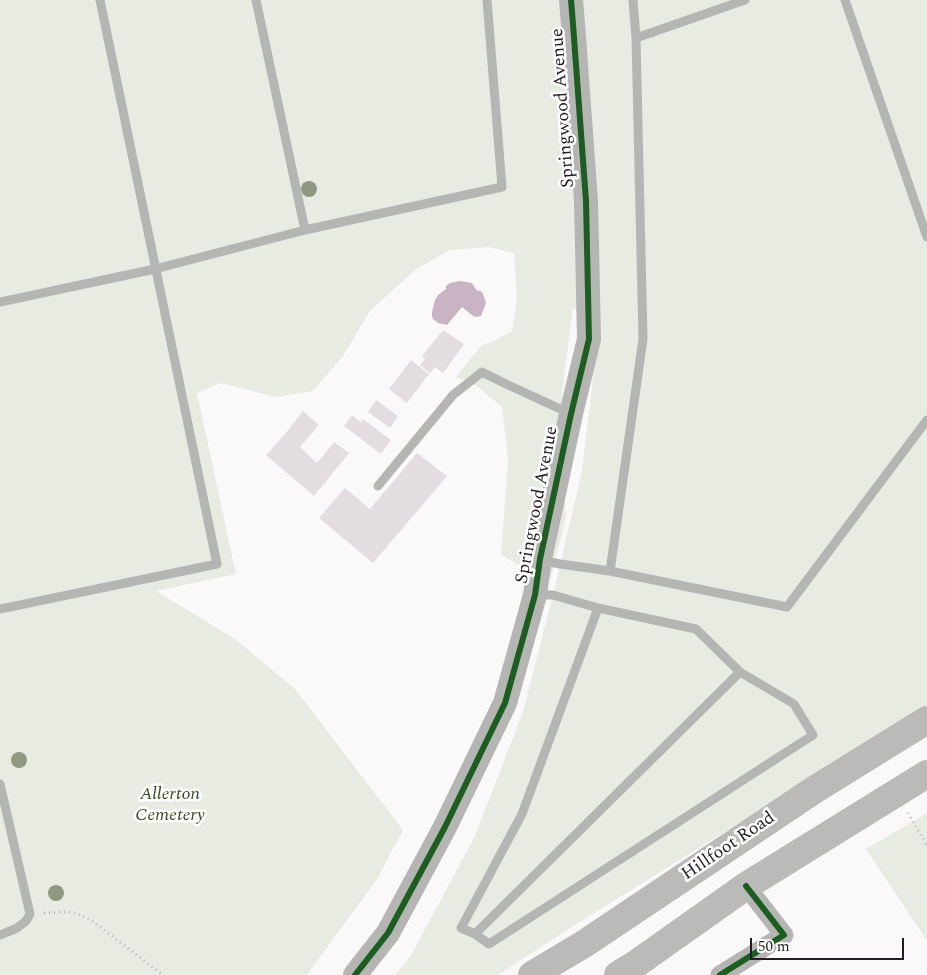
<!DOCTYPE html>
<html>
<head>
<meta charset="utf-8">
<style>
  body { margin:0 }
  #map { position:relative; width:927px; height:975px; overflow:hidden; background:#fbf8fa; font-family:Spectral,serif }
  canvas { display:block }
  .scale { position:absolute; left:750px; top:938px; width:154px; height:22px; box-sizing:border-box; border:2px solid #251c23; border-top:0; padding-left:6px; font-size:15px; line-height:18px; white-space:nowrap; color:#251c23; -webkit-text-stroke:4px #fff; paint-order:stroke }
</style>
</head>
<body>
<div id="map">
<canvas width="927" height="975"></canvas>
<div class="scale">50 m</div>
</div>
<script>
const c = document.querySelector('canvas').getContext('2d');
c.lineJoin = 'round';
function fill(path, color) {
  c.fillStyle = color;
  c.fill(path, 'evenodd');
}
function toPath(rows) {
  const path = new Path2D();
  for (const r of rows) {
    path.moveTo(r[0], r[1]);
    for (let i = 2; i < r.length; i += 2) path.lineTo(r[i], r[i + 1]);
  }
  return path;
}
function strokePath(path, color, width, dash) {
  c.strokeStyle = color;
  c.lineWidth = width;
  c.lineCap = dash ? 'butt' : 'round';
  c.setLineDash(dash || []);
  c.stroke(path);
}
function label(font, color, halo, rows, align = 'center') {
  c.font = font + ' Spectral,serif';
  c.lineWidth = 5;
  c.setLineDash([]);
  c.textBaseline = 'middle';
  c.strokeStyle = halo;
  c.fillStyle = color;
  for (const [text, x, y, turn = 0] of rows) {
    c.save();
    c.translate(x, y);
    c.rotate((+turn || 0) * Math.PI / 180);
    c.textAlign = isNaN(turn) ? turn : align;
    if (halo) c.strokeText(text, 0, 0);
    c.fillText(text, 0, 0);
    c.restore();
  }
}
const green = toPath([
  [0,0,927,0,927,705,854,752,570,928,498,975,395,975,410,957,474,838,523,712,553,595,582,471,594,369,594,325,573,308,557,433,566,517,551,577,524,568,501,555,508,460,502,407,477,386,456,377,482,345,492,342,512,331,517,297,514,253,489,247,450,250,415,270,370,311,343,356,313,391,276,397,221,383,197,393,236,574,156,591,235,639,295,689,403,830,377,879,307,975,0,975],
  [927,813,927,941,866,849]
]);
const water = toPath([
  [460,281,472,283,475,288,478,291,481,291,483,294,486,303,481,316,476,317,473,316,462,307,447,325,438,323,433,319,432,316,432,312,435,300,438,295,446,289,446,286,450,283]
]);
const building = toPath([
  [443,330,464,344,443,373,435,367,430,373,420,365,425,359,422,356],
  [411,360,429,374,407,403,389,389],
  [376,400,398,416,390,428,368,412],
  [303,411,319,425,300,447,317,463,334,442,349,453,314,496,266,455,285,434],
  [352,415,361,422,363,419,391,440,381,454,344,426],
  [417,453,447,476,373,563,319,518,345,488,370,509]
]);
const path = toPath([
  [908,813,927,846],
  [44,913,67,912,75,913,91,920,163,975]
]);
const service = toPath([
  [256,0,305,230],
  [845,0,927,237],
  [636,38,745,0],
  [0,302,155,269,305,230,502,187,487,0],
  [378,486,453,395,482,372,506,384,569,413],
  [540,560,560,564,610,571,787,607,927,420],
  [610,571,643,339,636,38,633,0],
  [536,595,553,595,598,608,696,629,740,672,794,704,813,735,489,944,475,934,461,928,522,814,598,608],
  [0,609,217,564,100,0],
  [0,784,30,914,26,921,17,928,0,935],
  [475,934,740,672]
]);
const minor = toPath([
  [720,975,784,935,746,886]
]);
const tertiary = toPath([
  [355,975,388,933,445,827,505,703,535,595,540,559,571,414,589,339,586,201,573,24,571,0]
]);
const trunk = toPath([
  [532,975,584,944,814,790,927,720],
  [618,975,636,964,746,886,927,774]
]);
const cycleway = toPath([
  [355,975,388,933,445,827,505,703,535,595,540,559,571,414,589,339,586,201,573,24,571,0],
  [720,975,784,935,746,886]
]);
const trees = [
  [309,189],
  [19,760],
  [56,893]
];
const streetNames = [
  ["Springwood Avenue",564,108,-94],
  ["Springwood Avenue",538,505,-79],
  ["Hillfoot Road",729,847,-34]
];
const parkNames = [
  ["Allerton",170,795],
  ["Cemetery",170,816]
];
fill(green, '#e7ebe1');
fill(water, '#c8b4c3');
fill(building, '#e3dce1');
strokePath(path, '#b8b7b7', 3, [1, 4]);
strokePath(service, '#b5b6b3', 9);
strokePath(minor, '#b5b6b3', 19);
strokePath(tertiary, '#b5b6b3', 24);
strokePath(trunk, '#bbbab8', 28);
strokePath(cycleway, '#1b5e20', 6);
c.fillStyle = '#909881';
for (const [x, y] of trees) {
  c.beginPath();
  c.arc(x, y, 8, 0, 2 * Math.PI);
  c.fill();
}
label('18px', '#251c23', '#fff', streetNames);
label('italic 18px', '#384a1e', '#fff', parkNames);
</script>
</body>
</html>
